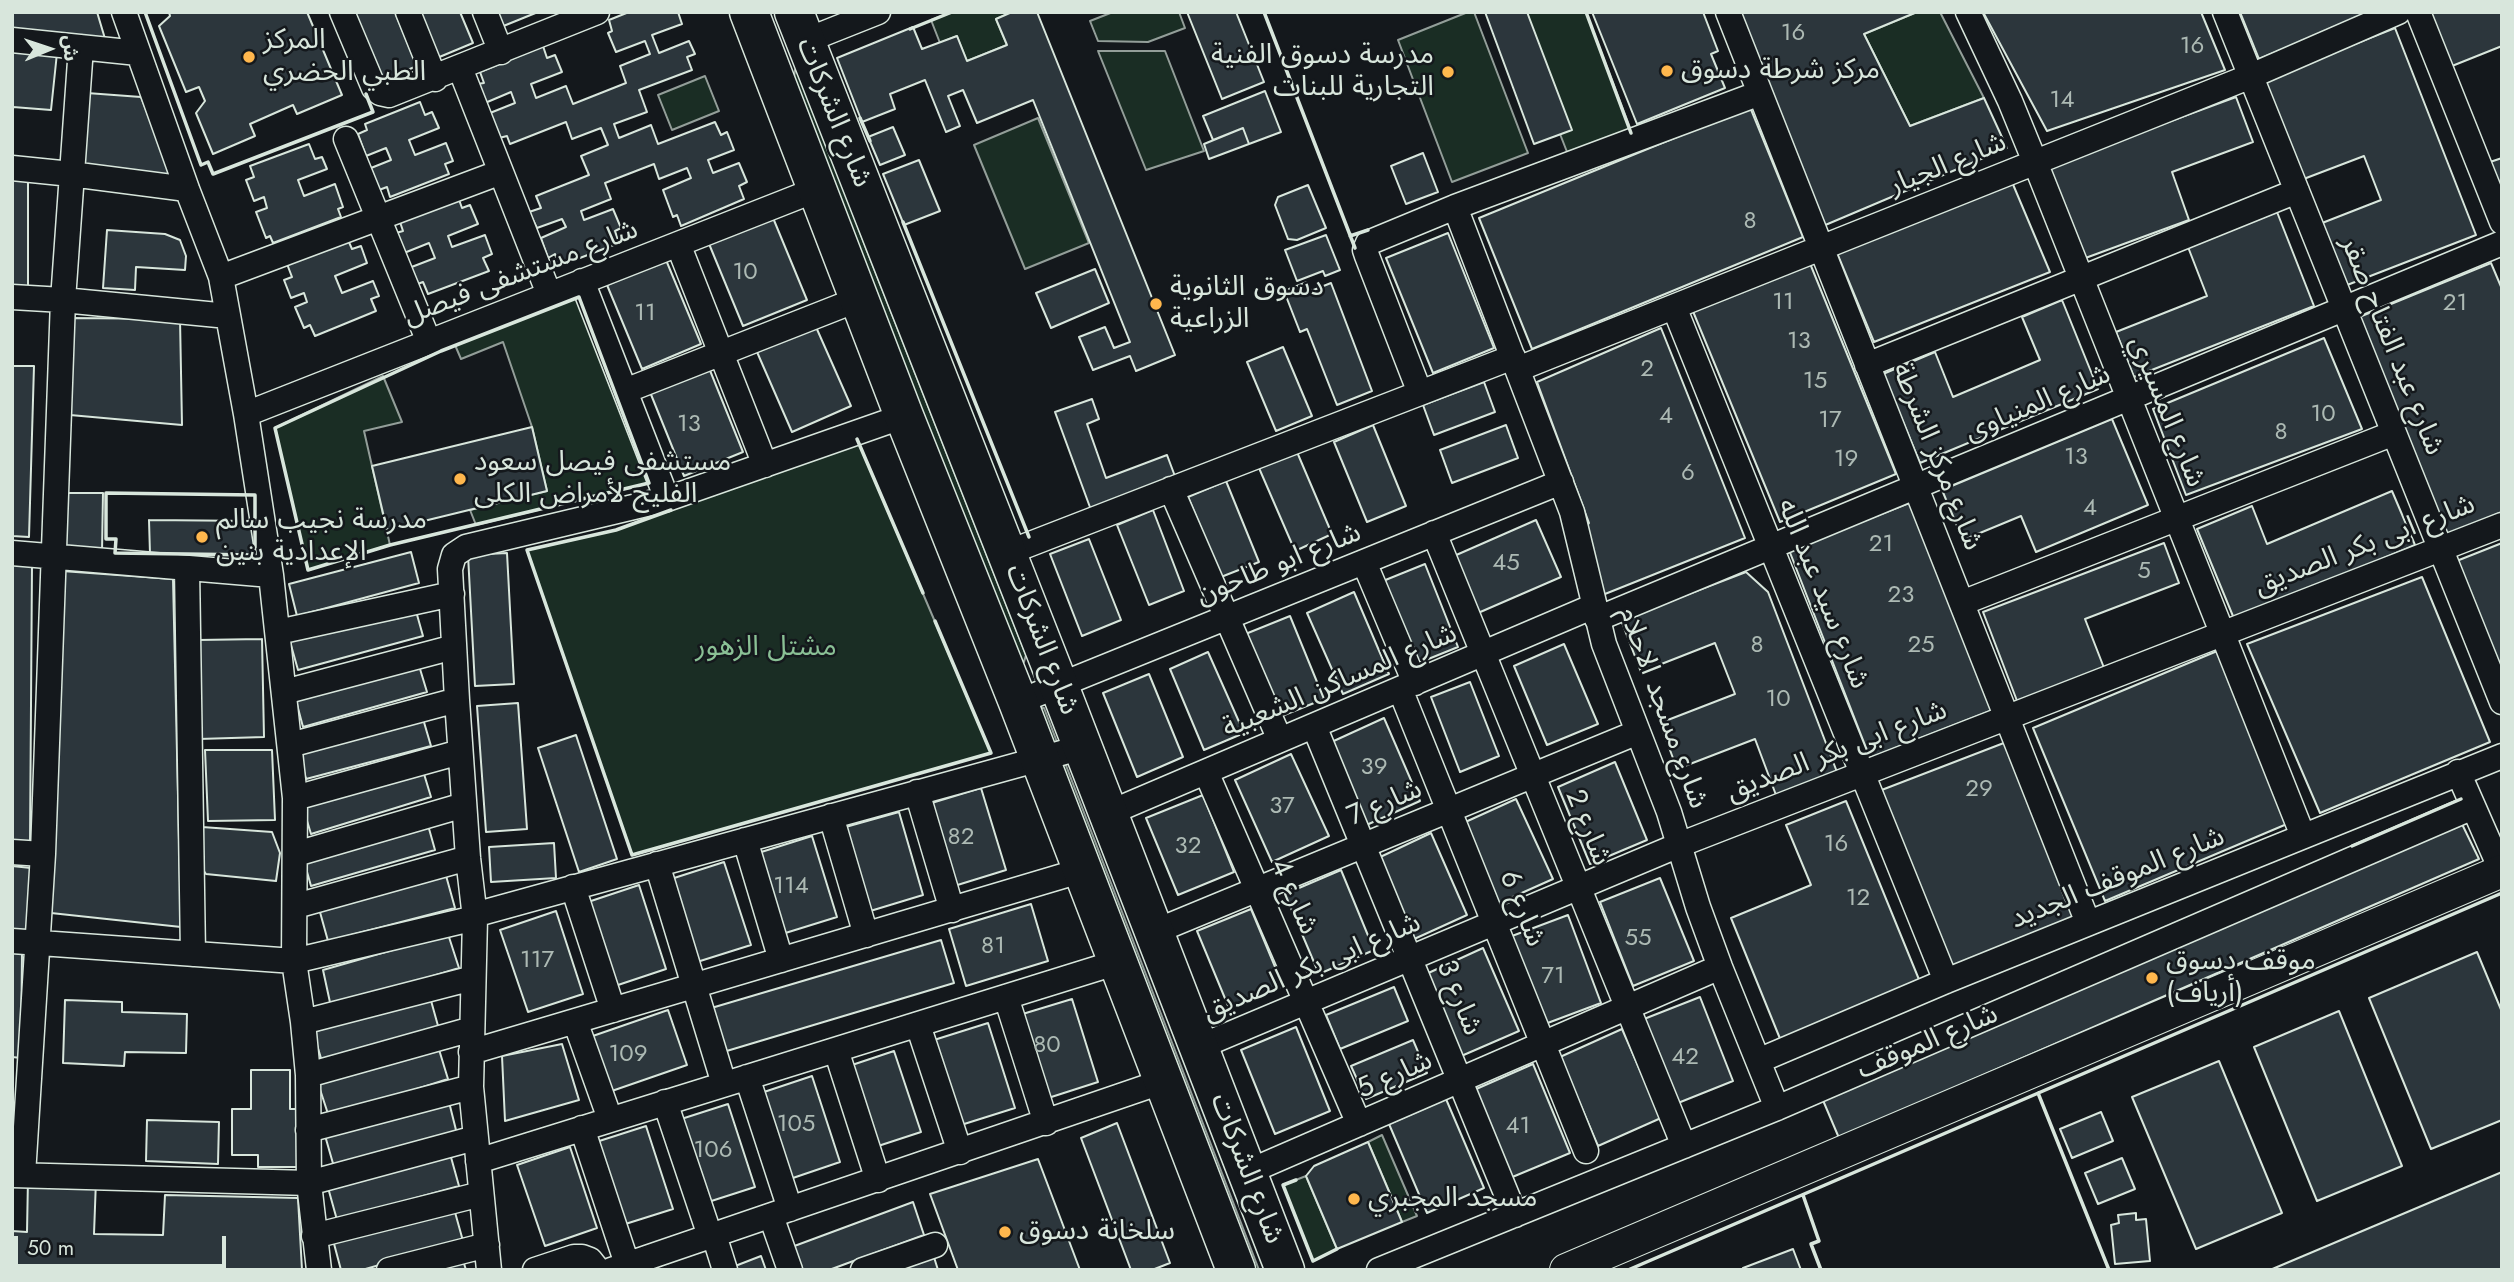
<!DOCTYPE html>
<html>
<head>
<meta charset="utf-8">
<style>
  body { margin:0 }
  #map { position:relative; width:2514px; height:1282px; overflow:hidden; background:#14181c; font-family:Jost,"Noto Sans Arabic",sans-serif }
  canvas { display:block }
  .frame { position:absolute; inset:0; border:14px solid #d8e6dc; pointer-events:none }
  .north { position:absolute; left:14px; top:14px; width:70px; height:70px; -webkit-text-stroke:5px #14181c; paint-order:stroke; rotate:88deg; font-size:19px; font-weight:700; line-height:28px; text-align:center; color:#d8e6dc }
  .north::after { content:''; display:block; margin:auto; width:24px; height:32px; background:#d8e6dc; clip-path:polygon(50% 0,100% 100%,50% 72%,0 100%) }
  .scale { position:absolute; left:14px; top:1236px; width:212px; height:32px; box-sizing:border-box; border:4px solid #d8e6dc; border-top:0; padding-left:9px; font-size:21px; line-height:24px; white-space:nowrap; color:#d8e6dc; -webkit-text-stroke:5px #14181c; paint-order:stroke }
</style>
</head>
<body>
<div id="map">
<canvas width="2514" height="1282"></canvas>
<div class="frame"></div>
<div class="north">ش</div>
<div class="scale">50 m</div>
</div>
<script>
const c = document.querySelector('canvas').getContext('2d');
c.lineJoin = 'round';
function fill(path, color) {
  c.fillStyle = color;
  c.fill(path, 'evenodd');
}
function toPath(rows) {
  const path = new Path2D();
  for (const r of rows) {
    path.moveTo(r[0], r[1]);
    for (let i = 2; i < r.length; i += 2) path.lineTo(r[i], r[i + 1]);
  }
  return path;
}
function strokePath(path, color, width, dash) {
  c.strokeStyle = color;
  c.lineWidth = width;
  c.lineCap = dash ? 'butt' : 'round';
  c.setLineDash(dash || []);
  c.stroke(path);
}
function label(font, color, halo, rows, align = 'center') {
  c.font = font + ' Jost,"Noto Sans Arabic",sans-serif';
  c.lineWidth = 5;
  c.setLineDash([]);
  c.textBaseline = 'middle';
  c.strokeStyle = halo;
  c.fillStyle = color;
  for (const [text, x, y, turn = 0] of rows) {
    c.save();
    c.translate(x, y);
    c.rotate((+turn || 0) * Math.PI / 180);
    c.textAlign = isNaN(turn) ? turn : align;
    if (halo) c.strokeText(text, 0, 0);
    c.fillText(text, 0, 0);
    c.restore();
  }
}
const green = toPath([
  [952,12,1012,12,996,19,1007,45,967,61,957,36,940,43,931,20,952,12],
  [1113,12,1179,12,1185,28,1148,42,1098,41,1090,21,1113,12],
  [1468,12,1474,12,1528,153,1452,182,1398,40,1468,12],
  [1527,12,1586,12,1632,133,1569,157,1560,134,1527,12],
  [1917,12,1940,12,1984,98,1910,126,1864,34,1917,12],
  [1098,51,1165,51,1204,151,1146,170,1098,51],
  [795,70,801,75,867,251,1026,655,1024,662,1019,657,954,495,794,78,795,70],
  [705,76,719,111,672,130,658,95,705,76],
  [1038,118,1089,243,1025,269,974,145,1038,118],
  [579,297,649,483,476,525,470,510,547,491,532,427,503,342,461,359,455,345,579,297],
  [383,376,402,422,364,431,390,545,308,570,275,428,383,376],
  [857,439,991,753,632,855,527,550,616,530,857,439],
  [1035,708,1044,708,1259,1270,1250,1270,1035,708],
  [1382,1135,1417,1216,1402,1222,1368,1142,1382,1135],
  [1306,1176,1337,1249,1313,1261,1283,1185,1306,1176]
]);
const building = toPath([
  [12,12,97,12,106,42,12,33,12,12],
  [169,12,307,12,342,95,297,114,293,105,250,124,255,136,213,154,196,113,205,101,199,87,186,92,159,26,170,16,169,12],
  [353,12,395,12,417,66,381,81,353,12],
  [418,12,460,12,473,43,437,58,418,12],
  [495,12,538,12,501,27,495,12],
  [629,12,678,12,682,24,652,35,659,53,689,41,695,54,687,57,692,70,639,90,647,112,614,124,619,138,651,125,658,144,715,122,721,135,727,132,734,150,708,160,713,173,739,163,747,182,739,186,744,199,681,226,677,215,673,217,663,190,691,178,687,168,659,179,654,164,605,183,611,199,581,211,584,220,613,209,621,228,615,231,619,243,559,266,555,254,548,258,541,238,566,227,562,219,537,228,529,212,541,208,536,196,589,175,581,156,608,145,601,128,572,139,566,122,510,144,507,136,499,138,490,113,515,103,511,92,485,103,477,84,484,83,480,72,543,46,547,58,555,55,562,72,531,84,536,98,566,86,573,104,626,83,620,66,650,54,645,41,616,52,608,33,612,31,609,20,629,12],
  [1012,12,1037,12,1175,355,1136,371,1130,356,1093,370,1079,337,1105,327,1114,348,1130,342,1033,100,977,123,963,90,948,96,960,126,946,132,925,80,890,94,895,109,862,122,837,58,913,27,922,49,957,36,967,61,1007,45,996,19,1012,12],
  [1187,12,1236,12,1264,82,1222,99,1187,12],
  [1485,12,1527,12,1572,130,1534,144,1485,12],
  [1592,12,1703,12,1718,51,1711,54,1725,88,1637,124,1592,12],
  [1738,12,1917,12,1864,34,1910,126,1984,98,2007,148,1823,226,1738,12],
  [1983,12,2201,12,2225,70,2047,131,1983,12],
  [2240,12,2373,12,2259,59,2240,12],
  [2502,12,2502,46,2452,66,2431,13,2502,12],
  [2395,28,2476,235,2342,287,2317,225,2381,200,2364,156,2301,180,2262,81,2395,28],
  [12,48,57,53,51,110,13,107,12,114,12,48],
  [1265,91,1281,132,1249,144,1243,128,1213,140,1203,116,1265,91],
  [87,93,141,97,172,176,79,164,87,93],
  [2236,97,2253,142,2172,172,2189,220,2080,260,2046,167,2236,97],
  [420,102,425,115,432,112,439,128,409,140,415,155,446,143,453,161,445,164,449,174,390,197,387,187,379,190,371,168,391,160,386,148,366,156,358,134,367,130,365,124,420,102],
  [1750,107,1803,237,1532,349,1479,218,1750,107],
  [893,127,905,155,880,165,868,137,893,127],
  [1243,128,1249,144,1209,159,1204,144,1243,128],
  [309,144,315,159,322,157,327,169,298,180,304,196,335,184,343,207,338,209,341,217,273,243,270,236,266,238,256,212,267,208,264,197,254,201,246,180,254,177,250,166,309,144],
  [1423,153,1438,192,1406,204,1391,166,1423,153],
  [2502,158,2502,202,2487,163,2502,158],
  [919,160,940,211,904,225,883,174,919,160],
  [12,177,28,177,28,288,12,288,12,177],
  [2012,182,2050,272,1874,342,1837,253,2012,182],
  [1308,185,1326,228,1297,240,1288,239,1275,205,1278,197,1308,185],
  [458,197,462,208,470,205,478,224,448,236,452,247,485,235,492,254,483,258,489,271,428,294,423,282,415,285,409,268,435,258,429,243,404,253,396,233,403,231,399,219,458,197],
  [2277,212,2314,306,2134,377,2116,332,2207,296,2188,247,2277,212],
  [771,213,807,300,743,326,707,239,771,213],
  [107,230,165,234,180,240,186,256,185,270,136,267,135,290,103,288,107,230],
  [1448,233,1494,348,1433,373,1386,258,1448,233],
  [1326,235,1340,270,1325,276,1323,271,1297,281,1285,250,1326,235],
  [348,240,352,249,361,246,367,263,335,276,342,293,373,281,379,296,371,299,376,311,315,336,310,325,304,328,295,307,307,302,304,293,291,298,284,280,292,277,287,264,348,240],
  [666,260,701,344,642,369,607,285,666,260],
  [1809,261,1896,474,1780,522,1692,309,1809,261],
  [2491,263,2502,289,2502,512,2440,538,2352,320,2491,263],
  [1095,269,1109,303,1051,328,1036,293,1095,269],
  [1307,282,1311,291,1331,283,1372,391,1337,405,1307,329,1300,332,1284,291,1307,282],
  [2062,300,2098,389,1920,463,1883,374,1935,352,1953,397,2040,360,2022,317,2062,300],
  [70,318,180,319,182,425,70,415,70,318],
  [816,327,851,406,792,432,757,352,816,327],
  [1661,328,1745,538,1600,596,1583,532,1589,523,1537,382,1661,328],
  [2324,338,2362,429,2186,495,2153,409,2324,338],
  [1283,347,1312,416,1276,431,1247,362,1283,347],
  [12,366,34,366,29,537,12,536,12,366],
  [709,368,743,452,684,476,650,392,709,368],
  [1484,382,1495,412,1434,435,1423,405,1484,382],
  [1092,399,1099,419,1087,424,1106,478,1167,455,1176,479,1091,510,1055,412,1092,399],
  [2112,419,2148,505,2036,552,2021,516,1963,540,1942,490,2112,419],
  [1373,425,1406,506,1367,522,1334,442,1373,425],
  [1506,425,1518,458,1452,483,1440,450,1506,425],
  [532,427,547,491,387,530,372,466,532,427],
  [1297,452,1332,534,1295,551,1259,468,1297,452],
  [1226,481,1259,562,1221,577,1188,497,1226,481],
  [2392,491,2415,545,2235,621,2197,529,2252,506,2267,544,2392,491],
  [57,493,103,493,102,552,56,551,57,493],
  [1912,502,1993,710,1870,758,1789,550,1912,502],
  [1153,510,1184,591,1149,605,1117,525,1153,510],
  [149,520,255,521,255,555,150,554,149,520],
  [1536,520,1561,577,1478,613,1454,556,1536,520],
  [1089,539,1121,620,1082,636,1050,554,1089,539],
  [2164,543,2179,583,2085,619,2106,673,2019,706,1983,612,2164,543],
  [2502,543,2502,663,2490,668,2449,564,2502,543],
  [411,552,419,583,297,616,289,584,411,552],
  [507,553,514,684,475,686,468,555,507,553],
  [12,564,32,565,30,844,12,843,12,564],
  [1425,564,1458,647,1416,664,1383,581,1425,564],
  [62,571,173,579,181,927,51,913,62,571],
  [1746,572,1768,592,1837,772,1776,795,1755,739,1677,769,1660,723,1735,694,1715,643,1641,672,1621,620,1746,572],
  [2422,577,2490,742,2320,813,2247,644,2422,577],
  [1354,592,1389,674,1343,694,1307,613,1354,592],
  [414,604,423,636,298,670,289,638,414,604],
  [1290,616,1324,699,1277,718,1243,635,1290,616],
  [262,639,264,737,199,739,198,640,262,639],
  [1564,644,1598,724,1547,745,1514,666,1564,644],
  [2222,649,2294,821,2105,901,2033,728,2222,649],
  [1208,652,1244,733,1204,750,1170,669,1208,652],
  [417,659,427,692,303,727,294,693,417,659],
  [1149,674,1183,757,1137,777,1103,693,1149,674],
  [1470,682,1499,756,1460,772,1431,697,1470,682],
  [518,703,527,829,486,832,477,706,518,703],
  [421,712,431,746,306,779,297,746,421,712],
  [1384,718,1420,801,1362,827,1325,745,1384,718],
  [576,735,617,859,579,872,538,748,576,735],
  [2009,741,2079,918,1949,968,1879,791,2009,741],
  [205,750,272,750,275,820,208,821,205,750],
  [1291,754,1329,836,1272,862,1235,780,1291,754],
  [1615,762,1647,840,1590,864,1558,787,1615,762],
  [421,764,431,797,311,834,301,801,421,764],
  [981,788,1006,870,951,887,925,805,981,788],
  [1203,795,1234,872,1178,895,1146,818,1203,795],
  [1516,799,1553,879,1497,904,1461,824,1516,799],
  [1846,801,1920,982,1783,1046,1731,918,1811,885,1786,825,1846,801],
  [899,812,923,895,867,912,842,828,899,812],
  [426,818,435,850,311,886,302,854,426,818],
  [2461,822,2479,859,1839,1138,1822,1098,2461,822],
  [202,827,272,832,280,853,276,881,206,874,199,864,202,827],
  [1431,833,1467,915,1412,940,1376,859,1431,833],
  [812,836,837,917,779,935,755,854,812,836],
  [554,843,556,878,491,882,489,847,554,843],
  [724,862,751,945,697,962,671,879,724,862],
  [12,866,31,868,32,931,12,929,12,866],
  [1341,870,1374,950,1319,974,1285,894,1341,870],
  [445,872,455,908,328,941,318,905,445,872],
  [1660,878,1694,961,1633,986,1600,902,1660,878],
  [639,885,666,969,612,987,585,903,639,885],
  [1031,904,1048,961,966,986,949,929,1031,904],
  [1251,909,1283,986,1229,1008,1197,931,1251,909],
  [556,911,583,994,528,1012,500,930,556,911],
  [1568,915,1601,1003,1545,1024,1512,936,1568,915],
  [448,934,459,968,331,1007,323,970,448,934],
  [941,940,954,983,720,1053,708,1009,941,940],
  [1483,948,1519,1031,1459,1057,1424,975,1483,948],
  [12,952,22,953,21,1058,12,1057,12,952],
  [2477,952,2502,1012,2502,1120,2431,1149,2369,998,2477,952],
  [1394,987,1408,1021,1340,1049,1326,1015,1394,987],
  [430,997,440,1033,324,1068,313,1032,430,997],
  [1700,997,1733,1081,1678,1103,1644,1019,1700,997],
  [1072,999,1098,1082,1042,1100,1016,1016,1072,999],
  [65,1000,122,1002,122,1012,187,1014,186,1053,125,1052,124,1066,63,1063,65,1000],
  [668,1010,687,1065,606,1093,587,1038,668,1010],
  [2339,1011,2402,1166,2317,1201,2254,1047,2339,1011],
  [988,1023,1015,1108,961,1125,934,1040,988,1023],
  [1296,1027,1330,1111,1275,1134,1241,1050,1296,1027],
  [1622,1029,1661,1118,1598,1146,1560,1057,1622,1029],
  [1413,1040,1427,1073,1366,1099,1351,1066,1413,1040],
  [437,1043,448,1079,329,1117,316,1077,437,1043],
  [562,1044,579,1100,505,1121,502,1056,562,1044],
  [894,1051,921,1132,869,1149,843,1068,894,1051],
  [2219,1061,2282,1213,2196,1249,2132,1097,2219,1061],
  [1533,1064,1570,1153,1510,1178,1474,1090,1533,1064],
  [251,1070,290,1070,290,1109,298,1109,298,1167,258,1167,258,1155,232,1155,232,1109,251,1109,251,1070],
  [812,1076,840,1162,787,1180,758,1094,812,1076],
  [448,1098,457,1134,334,1167,324,1132,448,1098],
  [1446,1099,1484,1188,1427,1213,1389,1124,1446,1099],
  [728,1104,755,1187,702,1204,675,1121,728,1104],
  [2101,1112,2113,1141,2072,1158,2060,1129,2101,1112],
  [147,1120,219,1122,218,1164,146,1161,147,1120],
  [1117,1123,1170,1263,1152,1270,1131,1270,1081,1138,1117,1123],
  [646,1126,673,1209,619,1226,593,1143,646,1126],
  [1368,1142,1402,1222,1337,1249,1306,1176,1314,1166,1368,1142],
  [570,1147,597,1228,545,1246,517,1165,570,1147],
  [449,1150,459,1186,337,1220,327,1184,449,1150],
  [2122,1158,2135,1189,2098,1204,2085,1173,2122,1158],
  [1038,1159,1080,1270,958,1270,930,1194,1038,1159],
  [2502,1172,2502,1270,2270,1270,2502,1172],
  [28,1178,96,1180,94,1234,163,1235,165,1195,298,1198,302,1270,104,1270,12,1266,12,1231,27,1232,28,1178],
  [913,1202,924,1235,829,1270,796,1270,789,1248,913,1202],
  [453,1205,463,1241,362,1270,341,1270,333,1240,453,1205],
  [2136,1213,2136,1220,2146,1219,2150,1261,2115,1264,2111,1225,2119,1223,2118,1215,2136,1213],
  [1793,1249,1801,1270,1744,1270,1743,1268,1793,1249],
  [461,1254,466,1270,408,1270,461,1254],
  [933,1254,938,1270,888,1270,933,1254],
  [761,1256,766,1270,730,1270,730,1268,761,1256]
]);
const minor = toPath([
  [124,12,187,189,221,277,246,414,271,575,295,798,294,961,303,1022,308,1075,309,1183,319,1270],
  [342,12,374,88,380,93,389,95,597,12],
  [408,12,435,79],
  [485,12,501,52],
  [1728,12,2088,923],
  [1968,12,2010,101,2035,162,2303,836],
  [2225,12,2502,702],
  [2418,12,2502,222],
  [12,40,138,53],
  [805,41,878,12],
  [460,68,549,294],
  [346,139,429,342],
  [12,168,71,174,187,189],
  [1455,207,1572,512,1604,644,1669,812,1698,907,1720,967,1777,1108],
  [678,244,765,465],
  [221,277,501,172],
  [582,281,667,499],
  [12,297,63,300,228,316],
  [1674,307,1946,981],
  [1867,365,2297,191],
  [1518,369,2251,76,2398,12],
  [625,391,859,299],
  [1420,393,1367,256,1365,250,1368,243,1455,207,1760,93],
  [246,414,818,189],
  [1171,489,1280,740],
  [1434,533,1684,1146],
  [12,553,271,575],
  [1007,553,1513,357],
  [1364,562,1415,683],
  [187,568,193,954],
  [1962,603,2394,433],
  [1597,619,2502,243],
  [278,632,452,594],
  [1400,689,1586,1151],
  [284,692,454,647],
  [1018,702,1561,482],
  [1314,726,1515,1215],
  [290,745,457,700],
  [1206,772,1359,1124],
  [2458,772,2502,872],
  [917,792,952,910],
  [295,798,460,752],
  [1109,813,1594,606],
  [831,816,866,935],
  [745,840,781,960],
  [12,852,43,854],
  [296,854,464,805],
  [657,864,724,1084],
  [573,887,613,1010],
  [296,906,468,858],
  [474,915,1083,747],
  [1154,932,1638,732],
  [12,941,294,961,475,918],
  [1006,997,1046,1123],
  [575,1021,610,1119],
  [303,1022,473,978],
  [918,1025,960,1152],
  [1199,1047,1679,845,2502,525],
  [836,1050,878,1180],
  [471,1052,1083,870],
  [1758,1061,1946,981,2502,756],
  [308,1075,472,1029],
  [747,1077,790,1209],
  [665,1102,710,1236],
  [582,1128,627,1264],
  [308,1130,471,1087],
  [478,1161,1118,962],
  [1248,1172,1720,967],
  [12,1175,309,1183,475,1138],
  [23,1175,43,854,63,300,81,47],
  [771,1216,790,1270],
  [714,1235,725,1270],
  [314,1236,481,1194],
  [389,1270,487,1245],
  [489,1270,471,1087,475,918,468,858,457,700,450,569,454,555,466,547,667,499,904,416],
  [535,1270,574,1257,582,1257,590,1260,598,1270],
  [611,1270,1164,1081],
  [863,1270,935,1245],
  [1379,1270,1777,1108,2473,807]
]);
const tertiary = toPath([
  [1566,1270,2502,871]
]);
const primary = toPath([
  [749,12,904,416,1018,702,1236,1270],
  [794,12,1059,686,1285,1270]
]);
const wall = toPath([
  [145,12,201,165,208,162,213,174,373,112,366,94],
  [1264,12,1355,248],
  [1586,12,1631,133],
  [910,29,952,12],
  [860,118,870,141],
  [903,222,1029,537],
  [1350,234,1350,236,1368,230],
  [579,297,649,483,390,545,308,570,275,428,441,351,579,297],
  [857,439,923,593],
  [106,493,255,495,255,555,115,553,116,539,106,539,106,493],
  [671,510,616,530,527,550,632,855,991,753,935,621],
  [2352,846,2461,799],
  [2038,1093,2109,1270],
  [1296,1180,1283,1185,1313,1261,1337,1249],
  [1803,1195,1819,1241,1811,1244,1821,1270],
  [1628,1270,2502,893]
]);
const markers = [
  [249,57,7,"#ffb74d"],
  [1667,71,7,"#ffb74d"],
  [1448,72,7,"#ffb74d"],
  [1156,304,7,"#ffb74d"],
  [460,479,7,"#ffb74d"],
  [202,537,7,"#ffb74d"],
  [2152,978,7,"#ffb74d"],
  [1354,1199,7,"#ffb74d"],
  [1005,1232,7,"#ffb74d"]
];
const numberNames = [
  ["16",1793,34],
  ["16",2192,47],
  ["14",2062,101],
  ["8",1750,222],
  ["10",745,273],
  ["11",1783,303],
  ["21",2455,304],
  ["11",645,314],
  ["13",1799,342],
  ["2",1647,370],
  ["15",1815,382],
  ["10",2323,415],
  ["4",1666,417],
  ["17",1830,421],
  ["13",689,425],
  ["8",2281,433],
  ["13",2076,458],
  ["19",1846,460],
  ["6",1688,474],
  ["4",2090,509],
  ["21",1881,545],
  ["45",1506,564],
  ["5",2144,572],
  ["23",1901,596],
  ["8",1757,646],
  ["25",1921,646],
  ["10",1778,700],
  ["39",1374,768],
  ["29",1979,790],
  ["37",1282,807],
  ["82",961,838],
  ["16",1836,845],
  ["32",1188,847],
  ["114",791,887],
  ["12",1858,899],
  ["55",1638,939],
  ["81",993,947],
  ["117",537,961],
  ["71",1553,977],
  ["80",1047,1046],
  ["109",628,1055],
  ["42",1685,1058],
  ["105",796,1125],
  ["41",1518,1127],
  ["106",713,1151]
];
const poiNames = [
  ["المركز",263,41],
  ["الطبي الحضري",263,73],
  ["مدرسة دسوق الفنية",1434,56,"right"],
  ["التجارية للبنات",1434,88,"right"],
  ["مركز شرطة دسوق",1681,71],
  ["دسوق الثانوية",1170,288],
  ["الزراعية",1170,320],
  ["مستشفى فيصل سعود",474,463],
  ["الفليج لأمراض الكلى",474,495],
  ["مدرسة نجيب سالم",216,521],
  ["الإعدادية بنين",216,553],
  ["موقف دسوق",2166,962],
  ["(أرياف)",2166,994],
  ["مسجد المجبري",1368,1199],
  ["سلخانة دسوق",1019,1232]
];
const streetNames = [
  ["شارع الشركات",833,113,68],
  ["شارع الجيار",1948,165,-22],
  ["شارع مستشفى فيصل",521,274,-21],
  ["شارع عبد الفتاح صقر",2391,346,68],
  ["شارع المنياوى",2038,404,-23],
  ["شارع المسيري",2166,412,68],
  ["شارع مركز الشرطة",1936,457,68],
  ["شارع ابى بكر الصديق",2365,546,-21],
  ["شارع ابو طاحون",1279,565,-22],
  ["شارع سيد عبد الله",1822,594,68],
  ["شارع الشركات",1041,640,69],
  ["شارع المساكن الشعبية",1340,682,-23],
  ["شارع مسجد الاحلام",1662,708,70],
  ["شارع ابى بكر الصديق",1837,752,-21],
  ["شارع 7",1385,804,-23],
  ["شارع 2",1587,828,68],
  ["شارع الموقف الجديد",2118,879,-22],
  ["شارع 4",1293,897,66],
  ["شارع 6",1521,909,68],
  ["شارع ابى بكر الصديق",1312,968,-23],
  ["شارع 3",1458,998,68],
  ["شارع الموقف",1928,1043,-23],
  ["شارع 5",1395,1076,-24],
  ["شارع الشركات",1246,1169,69]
];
const parkNames = [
  ["مشتل الزهور",766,648]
];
fill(green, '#1a2d24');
strokePath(green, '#939e99', 2);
fill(building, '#2c363c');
strokePath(building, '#d8e6dc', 2);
strokePath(minor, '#d8e6dc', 27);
strokePath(tertiary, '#d8e6dc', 34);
strokePath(primary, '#d8e6dc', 41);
strokePath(minor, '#14181c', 24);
strokePath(tertiary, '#14181c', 32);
strokePath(primary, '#14181c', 38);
strokePath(wall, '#d8e6dc', 3.5);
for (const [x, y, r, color] of markers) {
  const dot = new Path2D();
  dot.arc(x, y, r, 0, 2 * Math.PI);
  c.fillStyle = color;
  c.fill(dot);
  strokePath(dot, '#14181c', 2.5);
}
label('24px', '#adbab4', null, numberNames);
label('28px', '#d8e6dc', '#14181c', poiNames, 'left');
label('28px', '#d8e6dc', '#14181c', streetNames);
label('28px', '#8ac095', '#14181c', parkNames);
</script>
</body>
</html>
